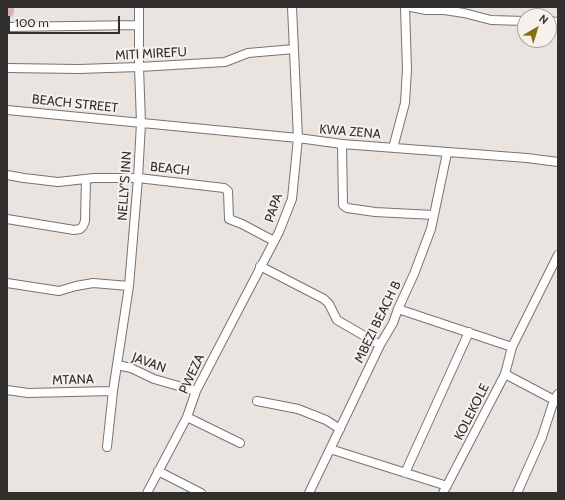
<!DOCTYPE html>
<html>
<head>
<meta charset="utf-8">
<style>
  body { margin:0 }
  #map { position:relative; width:565px; height:500px; overflow:hidden; background:#eae4e1; font-family:Cabin,sans-serif }
  canvas { display:block }
  .frame { position:absolute; inset:0; border:8px solid #312f2e; pointer-events:none }
  .north { position:absolute; left:517px; top:8px; width:40px; height:40px; box-sizing:border-box; background:#f7f1ee; border:1px solid #a8a3a1; border-radius:50%; rotate:38deg; font-size:11px; font-weight:700; line-height:16px; text-align:center; color:#312f2e }
  .north::after { content:''; display:block; margin:auto; width:14px; height:18px; background:#867111; clip-path:polygon(50% 0,100% 100%,50% 72%,0 100%) }
  .scale { position:absolute; left:8px; top:16px; width:112px; height:18px; box-sizing:border-box; border:2px solid #312f2e; border-top:0; padding-left:5px; font-size:12px; line-height:14px; white-space:nowrap; color:#312f2e; -webkit-text-stroke:3px #f7f1ee; paint-order:stroke }
</style>
</head>
<body>
<div id="map">
<canvas width="565" height="500"></canvas>
<div class="frame"></div>
<div class="north">N</div>
<div class="scale">100 m</div>
</div>
<script>
const c = document.querySelector('canvas').getContext('2d');
c.lineJoin = 'round';
function toPath(rows) {
  const path = new Path2D();
  for (const r of rows) {
    path.moveTo(r[0], r[1]);
    for (let i = 2; i < r.length; i += 2) path.lineTo(r[i], r[i + 1]);
  }
  return path;
}
function strokePath(path, color, width, dash) {
  c.strokeStyle = color;
  c.lineWidth = width;
  c.lineCap = dash ? 'butt' : 'round';
  c.setLineDash(dash || []);
  c.stroke(path);
}
function label(font, color, halo, rows, align = 'center') {
  c.font = font + ' Cabin,sans-serif';
  c.lineWidth = 4;
  c.setLineDash([]);
  c.textBaseline = 'middle';
  c.strokeStyle = halo;
  c.fillStyle = color;
  for (const [text, x, y, turn = 0] of rows) {
    c.save();
    c.translate(x, y);
    c.rotate((+turn || 0) * Math.PI / 180);
    c.textAlign = isNaN(turn) ? turn : align;
    if (halo) c.strokeText(text, 0, 0);
    c.fillText(text, 0, 0);
    c.restore();
  }
}
const street = toPath([
  [411,7,426,10,444,10,464,13,491,20,525,21],
  [549,21,558,22],
  [7,27,139,25],
  [7,68,79,69,139,67,225,62,248,53,294,49],
  [7,110,298,138,342,144,527,158,558,162],
  [342,144,343,205,347,208,375,212,434,215],
  [393,148,405,103,407,69,405,7],
  [7,175,24,178,58,182,94,178,138,178,224,188,228,191,229,219,242,224,274,241],
  [7,219,74,230,80,229,83,226,85,221,86,179],
  [260,266,324,299,329,304,337,320,380,345],
  [7,283,59,291,76,286,93,283,129,286],
  [398,309,512,347],
  [117,365,131,368,154,379,196,391],
  [505,374,558,402],
  [7,390,28,393,113,391,129,286,138,178,141,123,139,67,139,7],
  [257,401,298,409,326,420,340,429],
  [187,417,240,443],
  [107,447,113,391],
  [330,449,447,486],
  [158,471,201,493],
  [405,473,469,332],
  [147,493,187,417,196,391,279,232,292,199,298,138,292,7],
  [309,493,380,345,393,323,398,309,414,274,431,229,447,153],
  [443,493,505,374,512,347,558,255],
  [517,493,542,437,554,400,558,394]
]);
const primary = toPath([
  [7,11,7,7]
]);
const streetNames = [
  ["MITI MIREFU",151,54,-3],
  ["BEACH STREET",75,104,6],
  ["KWA ZENA",350,132,5],
  ["BEACH",170,169,6],
  ["NELLY'S INN",125,186,-86],
  ["PAPA",274,208,-71],
  ["MBEZI BEACH B",378,322,-64],
  ["JAVAN",149,363,20],
  ["PWEZA",192,374,-65],
  ["MTANA",73,380,-2],
  ["KOLEKOLE",472,412,-63]
];
strokePath(street, '#787270', 10);
strokePath(primary, '#c1c1c0', 14);
strokePath(street, '#fff', 8);
strokePath(primary, '#ddaeb5', 12);
label('13px', '#312f2e', '#f7f1ee', streetNames);
</script>
</body>
</html>
